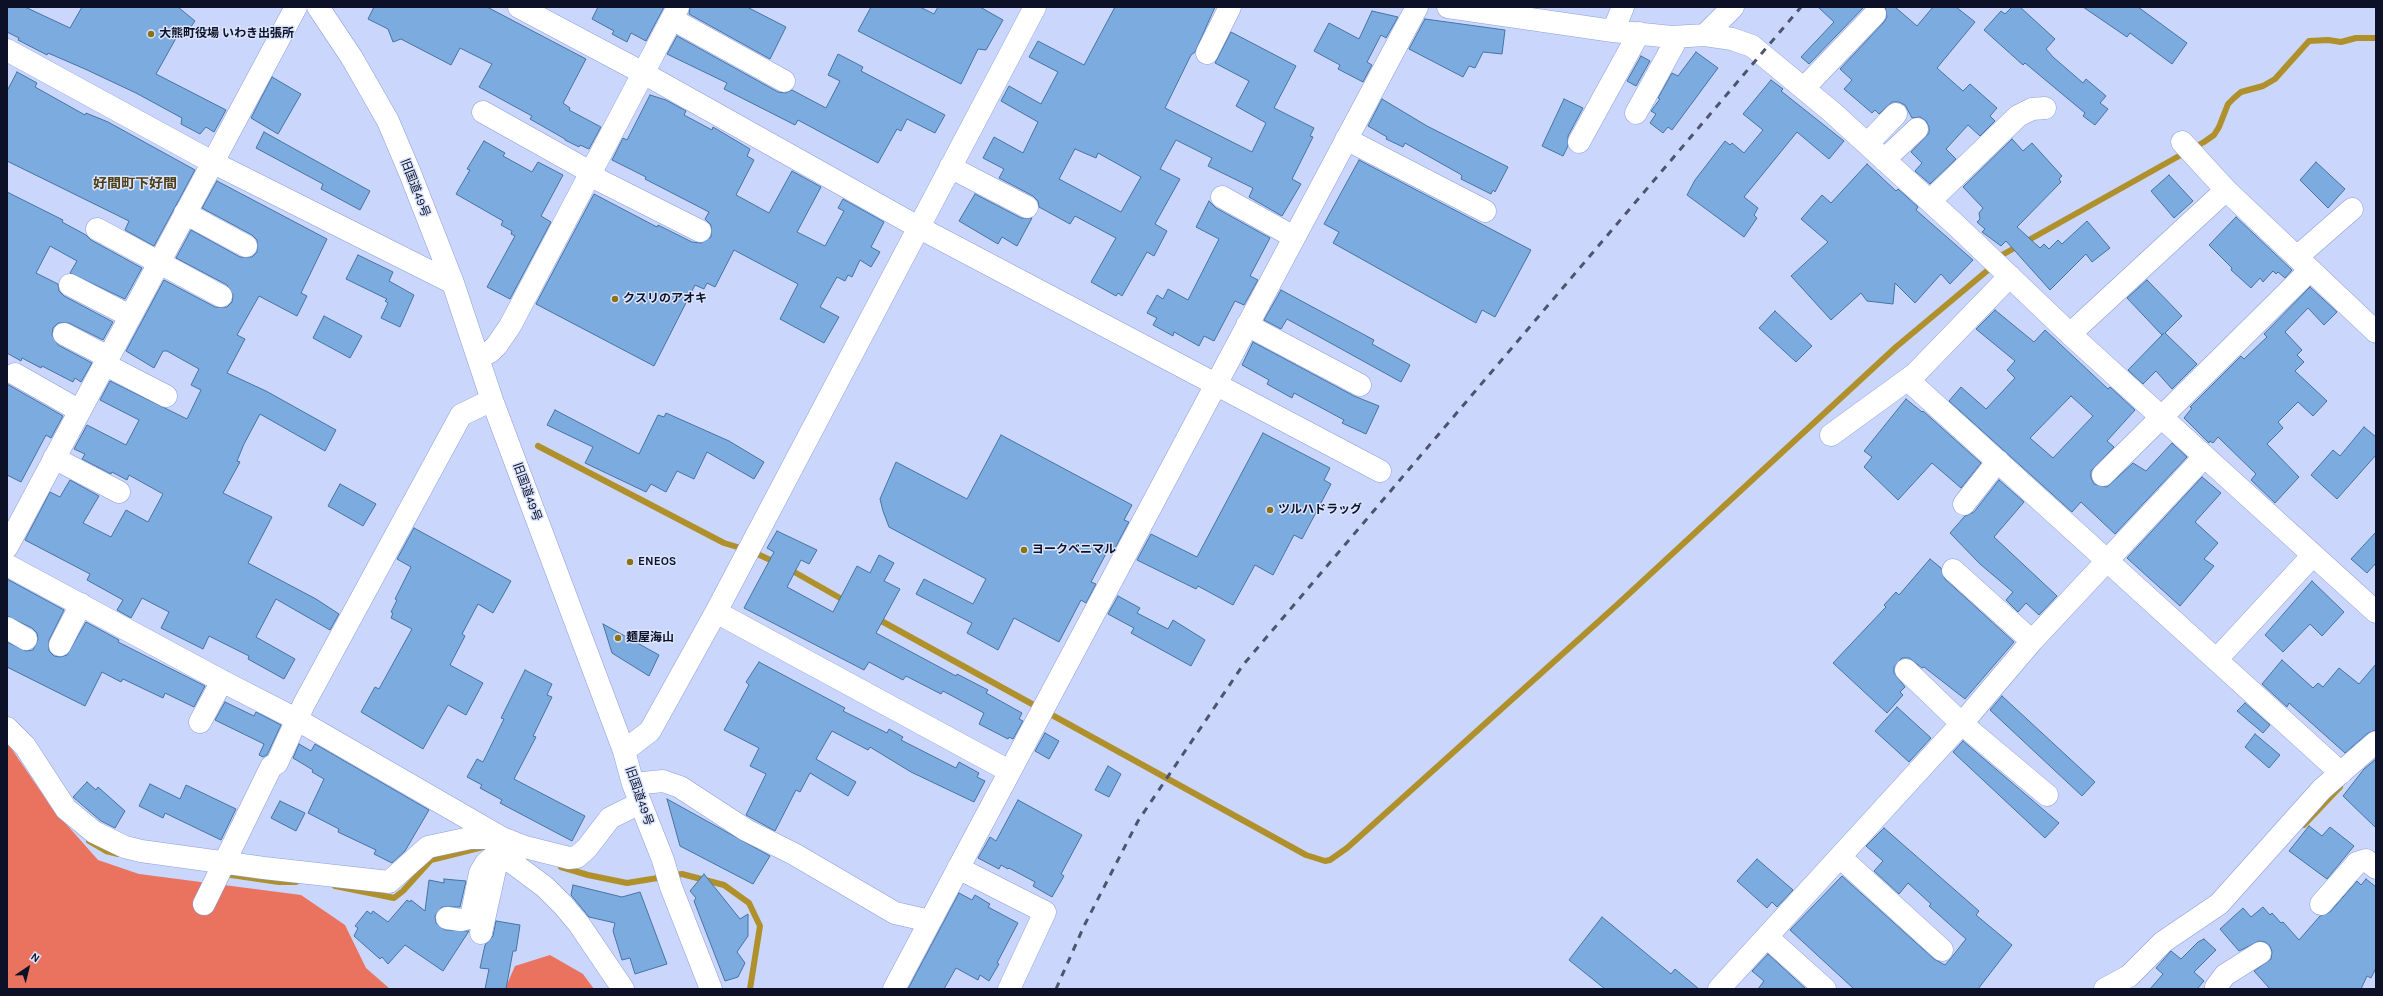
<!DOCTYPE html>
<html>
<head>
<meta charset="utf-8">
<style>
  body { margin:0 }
  #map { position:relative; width:2383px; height:996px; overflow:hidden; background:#cad6fc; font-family:Karla,sans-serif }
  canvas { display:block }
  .frame { position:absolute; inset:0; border:8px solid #0c1127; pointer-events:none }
  .north { position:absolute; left:8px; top:948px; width:40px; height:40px; -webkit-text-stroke:3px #dbe4fd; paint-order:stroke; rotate:35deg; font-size:11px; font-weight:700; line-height:16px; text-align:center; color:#0c1127 }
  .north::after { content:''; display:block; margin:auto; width:14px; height:18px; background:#0c1127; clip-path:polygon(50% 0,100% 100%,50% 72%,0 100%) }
</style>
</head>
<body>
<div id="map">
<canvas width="2383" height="996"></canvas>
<div class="frame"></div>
<div class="north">N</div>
</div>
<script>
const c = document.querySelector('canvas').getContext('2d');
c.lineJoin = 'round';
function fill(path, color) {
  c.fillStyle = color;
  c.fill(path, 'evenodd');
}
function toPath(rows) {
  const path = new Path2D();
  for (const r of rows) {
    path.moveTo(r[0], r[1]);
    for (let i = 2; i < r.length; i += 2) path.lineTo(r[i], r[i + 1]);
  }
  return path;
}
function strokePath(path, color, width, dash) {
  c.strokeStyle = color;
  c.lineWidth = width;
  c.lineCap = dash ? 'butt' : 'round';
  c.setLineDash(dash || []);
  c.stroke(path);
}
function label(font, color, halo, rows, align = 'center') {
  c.font = font + ' Karla,"Noto Sans JP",sans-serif';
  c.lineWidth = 3;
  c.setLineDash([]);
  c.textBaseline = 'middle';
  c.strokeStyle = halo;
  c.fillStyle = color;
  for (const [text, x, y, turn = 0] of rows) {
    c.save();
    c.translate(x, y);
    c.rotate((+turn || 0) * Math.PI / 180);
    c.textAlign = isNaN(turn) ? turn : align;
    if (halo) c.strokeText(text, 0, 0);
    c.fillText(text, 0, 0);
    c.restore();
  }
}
const forest = toPath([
  [7,742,52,808,98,860,139,874,301,895,345,925,366,968,390,989,7,989],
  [550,955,583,974,594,989,505,989,515,966]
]);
const stream = toPath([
  [538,446,724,543,744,549],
  [753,552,777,563],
  [789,569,847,602],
  [876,618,1306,855,1325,861,1330,860,1347,848,1618,604,1896,347,1988,270,2002,255,2204,142,2214,135,2219,127,2228,104,2234,98,2241,92,2263,86,2275,79,2309,41,2328,40,2341,42,2356,38,2376,38],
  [2304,825,2340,787],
  [89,841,106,851,118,854],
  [561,867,588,875,627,883,682,874,724,885,749,903,760,926,750,989],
  [224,874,279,882,296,882],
  [335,886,394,898,403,891,431,860,483,847]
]);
const building = toPath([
  [7,7,25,7,70,28,82,7,178,7,195,21,188,31,180,31,156,74,226,110,214,132,206,127,200,134,181,124,182,118,136,93,85,69,48,53,47,55,18,40,19,38,7,32,7,7],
  [374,7,487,7,586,59,563,103,570,108,569,110,601,127,589,149,580,145,579,147,565,140,565,139,530,119,532,116,479,87,492,64,460,48,451,65,401,39,393,42,388,29,368,19,374,7],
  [598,7,664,7,646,41,631,33,627,42,612,34,614,31,592,19,598,7],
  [690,7,747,7,786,27,770,59,689,14,690,7],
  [871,7,920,7,934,14,938,7,980,7,1003,20,986,50,978,49,961,84,858,31,871,7],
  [1115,7,1215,7,1195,52,1191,55,1165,108,1252,152,1266,123,1236,106,1249,81,1215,63,1231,32,1296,66,1274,108,1314,128,1310,136,1313,137,1292,179,1301,184,1282,216,1249,197,1253,188,1208,166,1212,158,1176,140,1160,169,1180,179,1155,224,1167,231,1154,256,1147,252,1122,296,1118,293,1116,296,1091,282,1116,238,1075,216,1070,224,1039,207,1038,201,1033,196,999,178,1004,169,983,158,994,137,1023,153,1038,122,1001,101,1009,86,1041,104,1058,72,1029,57,1038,41,1084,65,1115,7],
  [1075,149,1096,158,1098,153,1141,177,1121,212,1059,179,1075,149],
  [1818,7,1864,7,1809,64,1801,57,1834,22,1818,7],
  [1885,7,1895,7,1917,26,1933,7,1956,7,1975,22,1937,68,1963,91,1970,84,1997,108,1990,116,1995,121,1980,136,1968,125,1946,149,1956,159,1930,184,1915,171,1922,163,1911,152,1929,133,1929,127,1926,121,1920,117,1912,118,1905,105,1899,102,1892,102,1879,114,1875,110,1872,113,1844,89,1852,80,1840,69,1884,22,1887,17,1885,7],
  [2012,7,2020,7,2055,39,2046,49,2053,57,2083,83,2086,79,2106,96,2100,103,2108,109,2095,125,2083,116,2085,113,2025,63,2023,65,1984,30,2001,11,2005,14,2012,7],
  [2083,7,2138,7,2187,43,2172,64,2130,33,2127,37,2083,7],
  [1372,11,1398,17,1386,38,1381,35,1367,62,1372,65,1363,82,1338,69,1340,65,1314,51,1329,23,1359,39,1372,11],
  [1425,19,1505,30,1502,54,1483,52,1475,68,1469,66,1463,77,1409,49,1425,19],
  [677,36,778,92,785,93,792,90,826,108,840,81,828,75,838,54,863,67,861,71,945,115,935,133,907,119,901,131,897,129,878,163,798,120,795,125,724,89,727,83,667,54,677,36],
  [1696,52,1718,68,1672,130,1668,127,1663,133,1650,123,1656,114,1651,111,1660,99,1658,98,1672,73,1678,76,1696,52],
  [1641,56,1650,61,1636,86,1627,81,1641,56],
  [17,72,37,83,35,87,85,115,86,113,108,122,195,170,154,246,125,230,129,221,7,161,7,91,17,72],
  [272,77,301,94,278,134,251,118,272,77],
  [1771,80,1783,89,1781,91,1844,141,1829,159,1797,132,1744,197,1758,208,1754,215,1757,218,1744,237,1687,195,1695,180,1725,141,1730,145,1732,143,1744,153,1763,130,1743,114,1771,80],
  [650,95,666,100,686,111,684,115,712,130,713,127,750,149,747,156,754,160,736,195,769,213,792,171,821,187,797,232,825,246,844,211,838,208,843,199,884,222,871,247,880,252,871,267,860,260,852,277,848,275,845,281,837,277,820,307,839,317,824,343,780,319,798,284,734,250,715,287,707,283,704,289,695,285,654,366,536,304,594,194,657,227,658,225,692,242,701,243,711,237,711,225,705,219,709,212,645,179,646,177,612,160,623,138,627,140,650,95],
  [1382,99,1427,126,1508,167,1495,192,1493,190,1491,194,1461,179,1462,176,1460,174,1405,143,1403,147,1386,139,1387,137,1368,126,1382,99],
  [1564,99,1583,108,1568,136,1568,146,1563,156,1542,146,1564,99],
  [264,132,370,191,360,210,321,189,323,184,256,148,264,132],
  [2012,139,2023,151,2032,143,2062,176,2059,179,2061,182,2017,227,2040,248,2044,244,2049,249,2058,240,2062,244,2087,221,2110,248,2092,262,2086,254,2050,290,2006,241,2001,246,1982,232,1985,229,1977,222,1980,219,1979,213,1983,208,1963,187,2012,139],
  [484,141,505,153,503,156,532,172,538,162,563,175,541,216,551,222,510,299,487,287,515,236,511,234,512,231,501,225,503,221,456,194,470,170,467,169,484,141],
  [1359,160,1531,250,1495,317,1482,310,1476,323,1333,243,1339,232,1324,224,1359,160],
  [2316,162,2345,189,2328,208,2300,180,2316,162],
  [1867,164,1896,191,1898,189,1918,207,1916,210,1973,260,1950,284,1941,274,1915,303,1895,283,1893,304,1867,301,1861,293,1831,320,1791,276,1828,242,1801,219,1822,195,1831,203,1867,164],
  [2169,175,2193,201,2174,218,2151,191,2169,175],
  [217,181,327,239,301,293,307,296,297,316,259,296,237,335,245,339,227,373,266,391,336,430,325,451,260,414,244,444,237,461,240,462,223,493,272,517,248,563,316,599,339,614,330,630,276,599,256,637,295,659,284,679,248,659,249,656,209,636,203,649,161,628,169,612,142,598,131,618,117,610,123,600,87,580,90,574,25,540,50,492,60,497,70,480,99,496,83,523,111,537,126,510,148,522,163,494,129,475,127,480,112,472,111,474,82,459,85,454,74,449,87,425,126,445,139,420,100,400,110,381,187,419,201,390,191,385,199,369,167,351,163,351,154,368,126,351,164,280,215,307,227,307,232,302,233,295,227,285,176,258,191,230,240,257,252,257,257,252,257,240,252,235,202,208,217,181],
  [7,192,63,220,62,222,86,235,91,240,142,268,125,299,70,273,77,261,50,246,36,273,58,284,59,291,64,296,113,322,103,340,69,323,58,323,53,328,52,335,58,345,92,363,81,382,75,378,73,382,42,366,41,368,22,358,21,361,7,353,7,192],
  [975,194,1021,218,1032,218,1017,246,1002,237,998,244,959,221,975,194],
  [1209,201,1216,208,1270,238,1250,276,1258,280,1244,305,1235,301,1214,341,1204,336,1199,346,1174,332,1173,336,1153,325,1157,318,1147,313,1157,295,1163,299,1168,289,1188,300,1219,239,1196,227,1209,201],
  [2236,217,2292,270,2285,278,2278,272,2276,274,2273,271,2263,282,2260,278,2251,288,2231,270,2232,268,2209,245,2236,217],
  [358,255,393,272,389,281,414,295,400,327,381,318,388,303,385,301,387,299,346,279,358,255],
  [2147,280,2182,316,2165,333,2197,364,2172,389,2156,371,2143,384,2128,370,2164,333,2162,335,2127,298,2147,280],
  [2310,287,2337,312,2324,325,2308,308,2285,332,2302,350,2297,355,2304,362,2295,371,2327,401,2313,416,2298,402,2278,422,2283,428,2267,444,2299,477,2275,503,2251,480,2256,474,2218,437,2213,443,2210,441,2209,443,2184,418,2192,408,2190,407,2241,356,2244,359,2267,337,2264,334,2310,287],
  [1281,290,1374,340,1372,344,1410,365,1401,382,1287,319,1281,329,1264,320,1281,290],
  [1995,310,2034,342,2045,330,2108,389,2110,387,2135,410,2107,441,2114,447,2091,471,2091,478,2094,484,2107,487,2133,463,2146,471,2172,443,2187,457,2115,534,2081,502,2072,512,1949,401,1961,387,1986,409,2015,378,2007,370,2015,361,1976,329,1995,310],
  [2071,396,2093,416,2053,458,2030,438,2071,396],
  [1775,311,1812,346,1796,362,1759,328,1775,311],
  [324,316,362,336,350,358,313,338,324,316],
  [1253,342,1354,396,1379,406,1366,434,1342,423,1344,420,1294,393,1292,398,1267,384,1269,380,1242,365,1253,342],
  [7,384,63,416,51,438,46,435,21,482,7,475,7,384],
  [1906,399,1922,412,1923,411,1981,463,1961,488,1932,463,1898,500,1864,467,1872,457,1864,451,1906,399],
  [555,410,639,454,658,415,664,417,666,413,729,441,764,462,754,479,707,452,694,479,677,471,666,492,651,484,646,492,585,463,593,447,547,425,555,410],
  [2364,427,2376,437,2376,455,2337,499,2311,475,2333,450,2340,456,2364,427],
  [1263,433,1330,468,1324,480,1331,484,1302,539,1294,535,1273,575,1255,565,1233,605,1198,586,1196,589,1137,560,1151,534,1197,557,1263,433],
  [1001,435,1132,505,1124,520,1129,522,1115,548,1110,546,1091,582,1096,584,1086,603,1081,600,1059,642,1014,618,998,650,967,633,972,623,916,594,924,579,973,604,986,579,889,527,883,511,880,499,896,462,967,499,1001,435],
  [2202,477,2221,493,2195,522,2218,543,2204,559,2214,566,2180,606,2127,558,2202,477],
  [1999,480,2024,502,1994,537,2057,596,2039,615,2026,603,2018,612,2006,600,2013,592,1980,564,1950,533,1965,516,1974,512,1999,480],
  [340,484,376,504,363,526,328,506,340,484],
  [414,528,511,581,493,613,478,604,462,634,465,636,450,665,483,683,466,715,448,705,423,749,361,712,375,687,379,689,412,629,391,618,393,613,391,612,397,600,395,599,411,567,397,559,414,528],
  [777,531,817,550,809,564,801,560,787,587,833,612,857,566,870,573,879,555,894,563,884,581,900,589,876,633,956,676,957,674,988,690,986,693,1022,713,1019,719,1023,721,1013,739,1009,737,1008,739,979,724,984,713,943,691,941,694,906,676,903,680,869,662,864,670,744,608,774,552,767,548,777,531],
  [2376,532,2376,563,2367,573,2351,559,2376,532],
  [1930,559,1941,568,1945,579,2014,642,1965,699,1924,667,1922,668,1909,658,1902,658,1894,667,1894,673,1905,687,1900,692,1903,695,1887,713,1833,663,1886,607,1884,605,1896,592,1899,595,1930,559],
  [7,579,64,610,49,640,49,651,54,656,60,657,67,655,86,622,119,640,118,642,205,686,194,707,165,693,163,698,123,679,121,682,102,672,85,706,7,667,7,642,26,651,33,650,38,639,37,633,32,628,7,616,7,579],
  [2312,581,2344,612,2322,636,2310,624,2283,652,2265,635,2312,581],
  [1118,596,1140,608,1137,613,1168,629,1173,620,1205,640,1191,666,1131,633,1134,628,1108,614,1118,596],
  [603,624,659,655,649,676,612,653,603,624],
  [2282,660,2313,688,2318,683,2323,687,2339,668,2359,684,2376,664,2376,730,2368,733,2345,753,2289,703,2287,707,2262,684,2282,660],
  [759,662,845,708,843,711,887,733,889,729,903,737,901,740,956,768,959,762,979,773,977,777,985,781,974,802,911,772,870,747,868,750,832,731,816,759,856,782,848,796,810,773,800,792,796,790,775,831,746,815,766,774,750,766,759,748,724,730,749,685,746,682,759,662],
  [525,670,552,684,547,695,552,697,533,736,536,737,514,779,585,816,572,841,500,803,502,800,480,788,482,785,467,777,477,759,483,762,504,719,501,718,525,670],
  [2002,696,2095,782,2082,796,1990,710,2002,696],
  [225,702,254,716,256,712,281,725,267,755,263,757,259,755,264,744,215,720,225,702],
  [2245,703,2270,725,2263,733,2237,711,2245,703],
  [1897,707,1931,738,1909,762,1875,731,1897,707],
  [1045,733,1059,741,1049,759,1035,751,1045,733],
  [2255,734,2280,755,2269,768,2245,747,2255,734],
  [1963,741,2059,823,2045,838,1953,752,1963,741],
  [299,744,311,751,315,744,429,810,405,851,392,863,374,854,376,850,338,832,339,829,308,813,324,779,312,772,313,770,293,758,299,744],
  [2376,759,2376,828,2343,796,2364,769,2376,759],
  [1108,766,1121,774,1109,797,1095,790,1108,766],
  [87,782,96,790,98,787,125,811,115,828,101,821,73,797,87,782],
  [150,784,180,799,186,785,236,809,221,840,165,813,163,818,139,806,150,784],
  [667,799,770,856,753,884,680,846,667,799],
  [1018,800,1082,835,1061,874,1064,876,1052,897,1033,886,1035,882,1009,868,1008,869,1001,865,999,869,978,858,990,837,996,841,1018,800],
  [280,801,305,813,296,831,271,818,280,801],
  [2309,826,2322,836,2330,827,2354,846,2327,879,2289,851,2309,826],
  [1884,828,1979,911,1976,915,2012,945,1978,989,1854,989,1790,930,1842,876,1934,959,1945,965,1951,958,1966,939,1929,906,1931,904,1908,883,1899,894,1874,871,1883,861,1866,846,1884,828],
  [1757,859,1793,890,1777,907,1772,902,1767,908,1737,881,1757,859],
  [704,874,740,919,748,914,748,936,737,952,745,963,738,977,725,981,694,901,696,898,690,891,704,874],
  [444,879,466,881,460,907,442,907,435,916,436,923,445,930,469,931,443,971,405,945,388,964,382,957,380,959,354,936,358,928,355,926,367,911,371,914,373,911,388,922,407,900,410,902,411,900,425,911,429,880,444,883,444,879],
  [2366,879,2376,887,2376,968,2371,978,2367,976,2361,989,2270,989,2254,971,2271,959,2272,952,2270,946,2265,942,2259,941,2239,951,2220,929,2243,908,2251,917,2263,907,2270,915,2272,913,2281,923,2283,922,2299,940,2320,916,2330,912,2357,881,2361,885,2366,879],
  [573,885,622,897,640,892,667,964,635,974,630,958,622,960,613,931,615,923,589,917,571,895,573,885],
  [959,893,972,900,975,895,990,904,988,907,1018,923,997,963,999,964,989,981,980,975,978,980,956,968,944,989,908,989,959,893],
  [1602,917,1671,974,1675,969,1699,989,1605,989,1569,960,1602,917],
  [496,921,520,925,516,951,513,951,506,989,485,989,489,969,480,968,485,945,493,936,496,921],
  [2204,939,2216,950,2194,972,2204,981,2197,989,2150,989,2163,974,2156,968,2171,951,2181,959,2198,942,2204,939],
  [1768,954,1806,989,1758,989,1764,981,1752,971,1768,954]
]);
const minor = toPath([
  [318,7,352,58,388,121,410,173,453,283,492,400,624,751,633,784,663,860,671,887,711,989],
  [519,7,645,74,918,227,1380,471],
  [1448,7,1613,31,1672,37,1705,35,1732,39,1752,46,1832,112,1957,226,2070,334,2376,612],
  [672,19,784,81],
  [1613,31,1623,7],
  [1705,35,1733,7],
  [7,50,212,162,453,283],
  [1207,53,1230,7],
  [1804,88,1875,14],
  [483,112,592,173,599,180,700,231],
  [1636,113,1678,37],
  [1346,139,1485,211],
  [1579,142,1639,33],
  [2182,142,2226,190,2376,332],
  [1867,144,1896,114],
  [1884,160,1917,129],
  [950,167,1027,207],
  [1222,197,1294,237],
  [1930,201,2018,116,2032,109,2045,108],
  [185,213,246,246],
  [97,229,221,296],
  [2297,257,2352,209],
  [70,285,130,316],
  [1247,325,1360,385],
  [64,334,108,357],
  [2070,334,2226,190],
  [479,356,490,352,497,345,510,326,678,7],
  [104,364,166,396],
  [15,374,80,411],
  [1908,380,2341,773],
  [1831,435,1915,374,2010,276],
  [54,458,119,492],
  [2103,475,2310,270],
  [1964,504,1998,461],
  [7,547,296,7],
  [7,565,222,681,296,719,502,838,525,847,569,858,577,857,587,848,610,818,640,803],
  [1953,570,2032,641],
  [716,612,1009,771],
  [7,628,26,639],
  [60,645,81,604],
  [2217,659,2313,555],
  [1906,670,1961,723,2047,795],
  [200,722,222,681],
  [7,728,25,746,66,809,94,832,125,847,141,851,264,868,389,882,428,847,470,838,502,838,481,933],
  [624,751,650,731,716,612,1035,7],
  [633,784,663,781,680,787,746,830,794,854,895,913,930,921],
  [1840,857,1942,950],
  [958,868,1045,912,1009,989],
  [204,904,271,767,277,763,304,704,461,415,492,400],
  [2321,904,2357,863,2366,860,2376,868],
  [447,918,461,920,469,918,472,913,480,873,486,863,492,858,506,858,545,887,563,905,579,924,623,989],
  [1767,937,1825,989],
  [894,989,1417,7],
  [1719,989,1964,721,2032,641,2204,457],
  [2105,989,2129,976,2163,942,2219,904,2322,789,2376,742],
  [2218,989,2216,987,2225,975,2260,953]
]);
const rail = toPath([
  [1056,989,1084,926,1138,821,1243,665,1801,7]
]);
const markers = [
  [151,34,4,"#8c7215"],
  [615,299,4,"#8c7215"],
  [1270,510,4,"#8c7215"],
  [1024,550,4,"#8c7215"],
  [630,562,4,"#8c7215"],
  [618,638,4,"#8c7215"]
];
const poiNames = [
  ["大熊町役場 いわき出張所",159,34],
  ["クスリのアオキ",623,299],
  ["ツルハドラッグ",1278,510],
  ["ヨークベニマル",1032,550],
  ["ENEOS",638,562],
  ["麺屋海山",626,638]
];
const streetNames = [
  ["旧国道49号",415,188,69],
  ["旧国道49号",527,492,70],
  ["旧国道49号",639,796,71]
];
const quarterNames = [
  ["好間町下好間",135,184]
];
fill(forest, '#ea7360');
strokePath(stream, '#af902b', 6);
fill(building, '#7cabdf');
strokePath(building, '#4673a3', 1);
strokePath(minor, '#8c9eda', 23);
strokePath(minor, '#fff', 22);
strokePath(rail, '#4c546f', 3, [7, 7]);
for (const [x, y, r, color] of markers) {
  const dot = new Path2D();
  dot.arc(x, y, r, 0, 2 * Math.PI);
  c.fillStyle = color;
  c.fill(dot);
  strokePath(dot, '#dbe4fd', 1.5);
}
label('bold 12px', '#0c1127', '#dbe4fd', poiNames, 'left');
label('12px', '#0c1127', '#dbe4fd', streetNames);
label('bold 14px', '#4d4017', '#dbe4fd', quarterNames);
</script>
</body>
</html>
